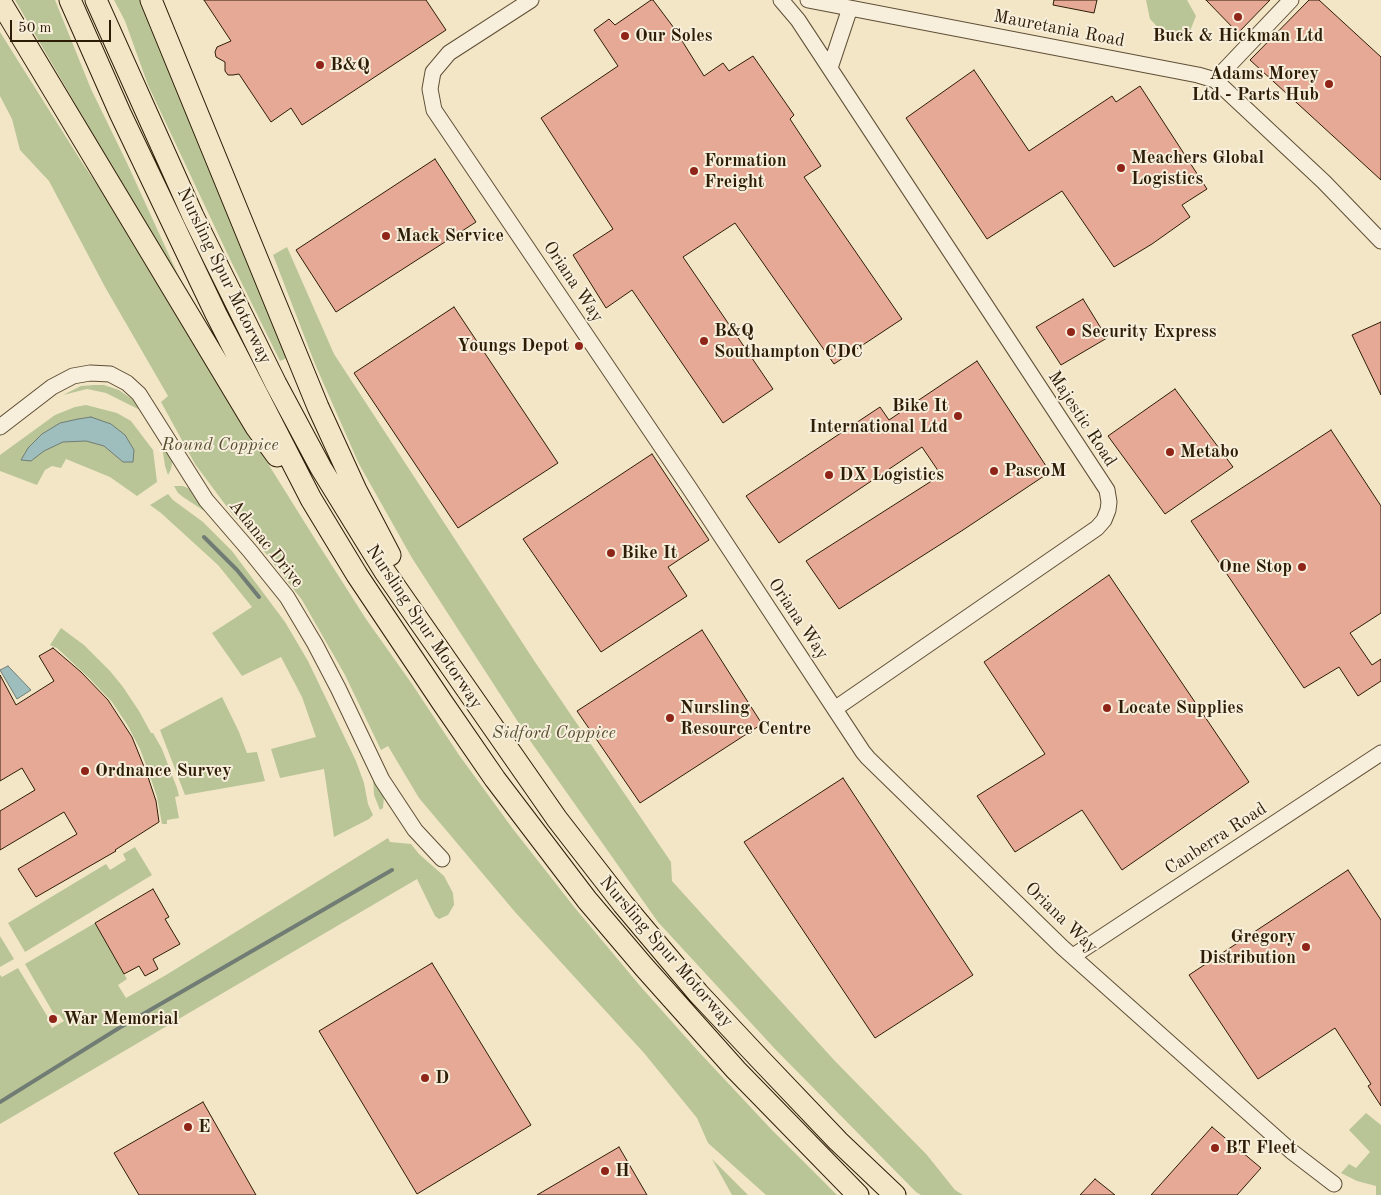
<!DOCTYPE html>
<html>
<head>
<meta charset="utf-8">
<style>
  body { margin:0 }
  #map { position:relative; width:1381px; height:1195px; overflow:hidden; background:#f2e6c7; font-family:"Old Standard TT",serif }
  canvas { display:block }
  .scale { position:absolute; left:10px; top:20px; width:101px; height:22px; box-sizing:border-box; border:2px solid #2e1d06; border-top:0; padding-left:6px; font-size:15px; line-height:18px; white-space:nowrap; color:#2e1d06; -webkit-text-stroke:4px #f7efdb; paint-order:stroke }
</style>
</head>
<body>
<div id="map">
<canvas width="1381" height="1195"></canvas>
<div class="scale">50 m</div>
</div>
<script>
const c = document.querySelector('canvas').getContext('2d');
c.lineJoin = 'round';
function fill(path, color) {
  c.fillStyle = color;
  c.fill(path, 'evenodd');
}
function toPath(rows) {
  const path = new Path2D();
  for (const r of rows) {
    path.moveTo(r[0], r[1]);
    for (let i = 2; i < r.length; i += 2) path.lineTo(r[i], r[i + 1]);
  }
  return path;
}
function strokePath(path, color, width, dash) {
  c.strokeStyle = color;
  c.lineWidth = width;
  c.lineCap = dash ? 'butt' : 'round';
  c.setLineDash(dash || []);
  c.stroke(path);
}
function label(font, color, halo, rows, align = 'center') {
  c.font = font + ' "Old Standard TT",serif';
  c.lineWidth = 4;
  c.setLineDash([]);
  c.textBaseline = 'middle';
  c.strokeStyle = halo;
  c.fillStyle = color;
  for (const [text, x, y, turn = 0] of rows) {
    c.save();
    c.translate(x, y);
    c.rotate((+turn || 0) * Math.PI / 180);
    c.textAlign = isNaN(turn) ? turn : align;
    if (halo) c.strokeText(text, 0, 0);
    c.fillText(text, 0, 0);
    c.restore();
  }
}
const green = toPath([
  [15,0,55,0,91,89,127,163,179,277,90,129],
  [114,0,143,0,287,358,280,361,228,255,148,85,125,21],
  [1146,0,1187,0,1196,16,1190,31,1165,35,1150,19],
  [0,32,81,161,108,201,257,446,315,539,366,619,412,684,459,755,513,829,575,908,641,987,698,1051,771,1129,837,1195,766,1195,708,1143,697,1118,644,1053,515,912,419,798,388,746,381,750,345,675,302,600,249,532,233,515,195,464,161,402,168,396,105,287,49,181,20,150,12,119,0,96],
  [287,247,334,354,535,662,671,862,672,881,834,1060,927,1155,955,1190,963,1195,921,1195,916,1192,775,1049,658,922,531,742,412,558,359,464,315,364,273,255],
  [94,385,104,385,119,390,133,400,140,410,106,393,87,389,63,395,81,386],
  [86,405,117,413,131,421,153,450,157,482,137,496,110,477,66,459,61,468,52,466,45,470,37,485,0,471,0,455,55,415,75,407],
  [161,439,173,458,171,469,168,475,165,466],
  [174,486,183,486,192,490,212,516,183,497,178,493],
  [168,494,173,500,203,522,232,551,285,622,308,661,356,761,364,783,368,804,373,815,369,819,334,837,324,769,280,778,271,749,316,737,302,697,281,657,242,676,212,633,252,607,218,565,161,513,150,505],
  [61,628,84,645,110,671,123,687,139,711,151,733,153,733,162,749,177,788,179,796,175,797,179,818,167,820,167,824,162,824,157,797,149,773,140,749,128,726,112,702,91,680,57,648,50,645],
  [222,697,239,732,247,753,257,752,265,781,185,795,160,730],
  [373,777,384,796,383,808,380,810,374,795],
  [388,838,390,842,411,844,419,854,444,876,453,893,454,905,448,915,439,919,435,916,417,879,0,1124,0,975,2,977,18,968,49,1019,47,1020,52,1028,64,1021,59,1014,55,1016,25,964,95,923,127,979,118,985,126,998,166,975],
  [135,847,152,875,25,952,8,923,106,864,110,870,126,860,123,854],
  [0,936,14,959,0,967],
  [1366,1113,1381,1125,1381,1195,1376,1195,1376,1186,1357,1181,1341,1173,1349,1164,1356,1168,1370,1152,1349,1130],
  [712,1159,748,1195,732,1195]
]);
const water = toPath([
  [91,417,111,424,125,435,134,450,133,462,123,462,104,446,86,441,63,442,44,451,31,461,21,460,28,448,42,434,60,423,78,419,91,417],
  [8,666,31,690,17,699,0,670,8,666]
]);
const stream = toPath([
  [204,537,237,570,259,597],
  [0,1102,119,1028,392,870]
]);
const building = toPath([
  [204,0,426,0,446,30,302,125,291,108,271,122,239,74,233,75,228,75,225,71,225,62,216,57,215,52,217,47,231,41,204,0],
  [651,0,653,0,674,28,704,76,723,63,729,71,753,56,794,115,790,119,821,166,804,177,902,319,834,364,735,223,683,257,773,389,723,423,632,290,606,308,573,255,613,229,541,118,618,66,594,30,609,19,615,25,651,0],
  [1054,0,1097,0,1094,13,1053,5,1054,0],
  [1206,0,1270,0,1238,33,1206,0],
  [1309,0,1319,0,1381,57,1381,180,1250,60,1309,0],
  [974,70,1029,151,1112,96,1116,102,1140,86,1207,189,1182,205,1190,217,1152,244,1114,267,1062,191,987,239,906,118,974,70],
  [435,159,476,222,336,312,296,250,435,159],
  [1083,299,1107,338,1061,365,1036,327,1083,299],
  [454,307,558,463,458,528,354,373,454,307],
  [1381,322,1381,395,1352,335,1381,322],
  [977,361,1050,472,963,530,839,609,806,561,941,475,922,447,779,543,746,496,880,407,889,420,977,361],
  [1175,389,1233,467,1165,514,1108,436,1175,389],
  [1331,430,1381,506,1381,613,1350,633,1372,665,1381,659,1381,681,1358,696,1339,667,1304,688,1191,521,1331,430],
  [652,454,709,540,668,567,687,596,601,652,523,539,652,454],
  [1109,575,1249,782,1122,870,1082,810,1015,852,977,796,1045,754,984,662,1109,575],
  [702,630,762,724,640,803,577,711,702,630],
  [53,648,81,672,108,700,132,737,147,774,156,801,159,822,115,850,116,851,36,897,18,869,77,834,64,812,0,850,0,811,35,790,22,768,0,781,0,675,16,705,54,681,39,656,53,648],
  [843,778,973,975,875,1038,744,842,843,778],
  [1348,870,1381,920,1381,1106,1368,1086,1371,1084,1335,1028,1258,1079,1189,975,1348,870],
  [153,889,169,917,165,919,180,944,153,959,158,969,145,976,139,966,124,974,95,923,153,889],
  [432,963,531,1125,417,1194,319,1031,432,963],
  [203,1102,256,1195,139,1195,114,1153,203,1102],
  [1212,1127,1261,1168,1237,1195,1151,1195,1212,1127],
  [619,1147,647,1195,537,1195,619,1147],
  [1095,1179,1115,1195,1080,1195,1095,1179]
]);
const minor = toPath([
  [531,0,449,53,433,72,430,89,434,110,690,489,863,752,868,758,1062,947,1291,1151,1334,1184],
  [781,0,798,20,992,315,1107,490,1109,502,1108,510,1104,520,1097,528,836,708],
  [808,0,1198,75,1215,80,1324,182,1381,241],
  [830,68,850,8],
  [1215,80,1291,0],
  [0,427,52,387,73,376,90,373,110,374,127,383,139,394,206,500,250,551,287,597,315,644,338,688,382,780,415,830,442,859],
  [1073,956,1381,753]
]);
const highway = toPath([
  [70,0,120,113,216,314,311,499,357,575,442,702,495,779,587,900,644,967,736,1070,858,1195],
  [96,0,193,216,276,384,321,468,385,572,557,819,623,904,698,993,757,1056,838,1141,895,1195],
  [151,0,318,407,356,490,390,555],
  [0,1,256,427,277,456]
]);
const markers = [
  [1238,17,5,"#8f2418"],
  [625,36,5,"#8f2418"],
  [320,65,5,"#8f2418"],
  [1329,84,5,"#8f2418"],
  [1121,168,5,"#8f2418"],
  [694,171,5,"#8f2418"],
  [386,236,5,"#8f2418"],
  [1071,332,5,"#8f2418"],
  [704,341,5,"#8f2418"],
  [579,346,5,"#8f2418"],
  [958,416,5,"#8f2418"],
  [1170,452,5,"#8f2418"],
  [994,471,5,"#8f2418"],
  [829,475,5,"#8f2418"],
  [611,553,5,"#8f2418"],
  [1302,567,5,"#8f2418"],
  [1107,708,5,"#8f2418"],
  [670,718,5,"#8f2418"],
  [85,771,5,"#8f2418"],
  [1306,947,5,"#8f2418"],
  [53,1019,5,"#8f2418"],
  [425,1078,5,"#8f2418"],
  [188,1127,5,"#8f2418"],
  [1215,1148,5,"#8f2418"],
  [605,1171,5,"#8f2418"]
];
const streetNames = [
  ["Mauretania Road",1059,29,11],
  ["Nursling Spur Motorway",224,276,64],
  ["Oriana Way",573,282,56],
  ["Majestic Road",1082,419,57],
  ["Adanac Drive",266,544,51],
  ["Oriana Way",798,619,56],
  ["Nursling Spur Motorway",424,627,56],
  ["Canberra Road",1216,839,-33],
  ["Oriana Way",1061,918,44],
  ["Nursling Spur Motorway",666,952,49]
];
const poiNames = [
  ["Our Soles",635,36],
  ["Buck & Hickman Ltd",1238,36,"center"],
  ["B&Q",330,65],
  ["Adams Morey",1319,74,"right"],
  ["Ltd - Parts Hub",1319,95,"right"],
  ["Meachers Global",1131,158],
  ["Logistics",1131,179],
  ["Formation",704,161],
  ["Freight",704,182],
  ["Mack Service",396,236],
  ["B&Q",714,331],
  ["Southampton CDC",714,352],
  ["Security Express",1081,332],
  ["Youngs Depot",569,346,"right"],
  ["Bike It",948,406,"right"],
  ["International Ltd",948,427,"right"],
  ["Metabo",1180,452],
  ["PascoM",1004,471],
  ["DX Logistics",839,475],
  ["Bike It",621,553],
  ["One Stop",1292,567,"right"],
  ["Nursling",680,708],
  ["Resource Centre",680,729],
  ["Locate Supplies",1117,708],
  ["Ordnance Survey",95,771],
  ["Gregory",1296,937,"right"],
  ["Distribution",1296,958,"right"],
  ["War Memorial",63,1019],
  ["D",435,1078],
  ["E",198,1127],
  ["BT Fleet",1225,1148],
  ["H",615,1171]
];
const parkNames = [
  ["Round Coppice",220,445],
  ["Sidford Coppice",554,733]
];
fill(green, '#b9c597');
fill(water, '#9ebdbd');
strokePath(water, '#717d74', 1);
strokePath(stream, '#717d74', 4);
fill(building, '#e6a996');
strokePath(building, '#2e1d06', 1);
strokePath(minor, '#5f4f36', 17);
strokePath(highway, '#2e1d06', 23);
strokePath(minor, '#f7efdb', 15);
strokePath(highway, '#f2e6c7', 21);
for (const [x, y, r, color] of markers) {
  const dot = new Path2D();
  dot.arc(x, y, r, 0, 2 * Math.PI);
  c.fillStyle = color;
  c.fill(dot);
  strokePath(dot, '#f7efdb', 2);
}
label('18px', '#2e1d06', '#f7efdb', streetNames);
label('bold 18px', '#2e1d06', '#f7efdb', poiNames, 'left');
label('italic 18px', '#584f32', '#f7efdb', parkNames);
</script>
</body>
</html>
